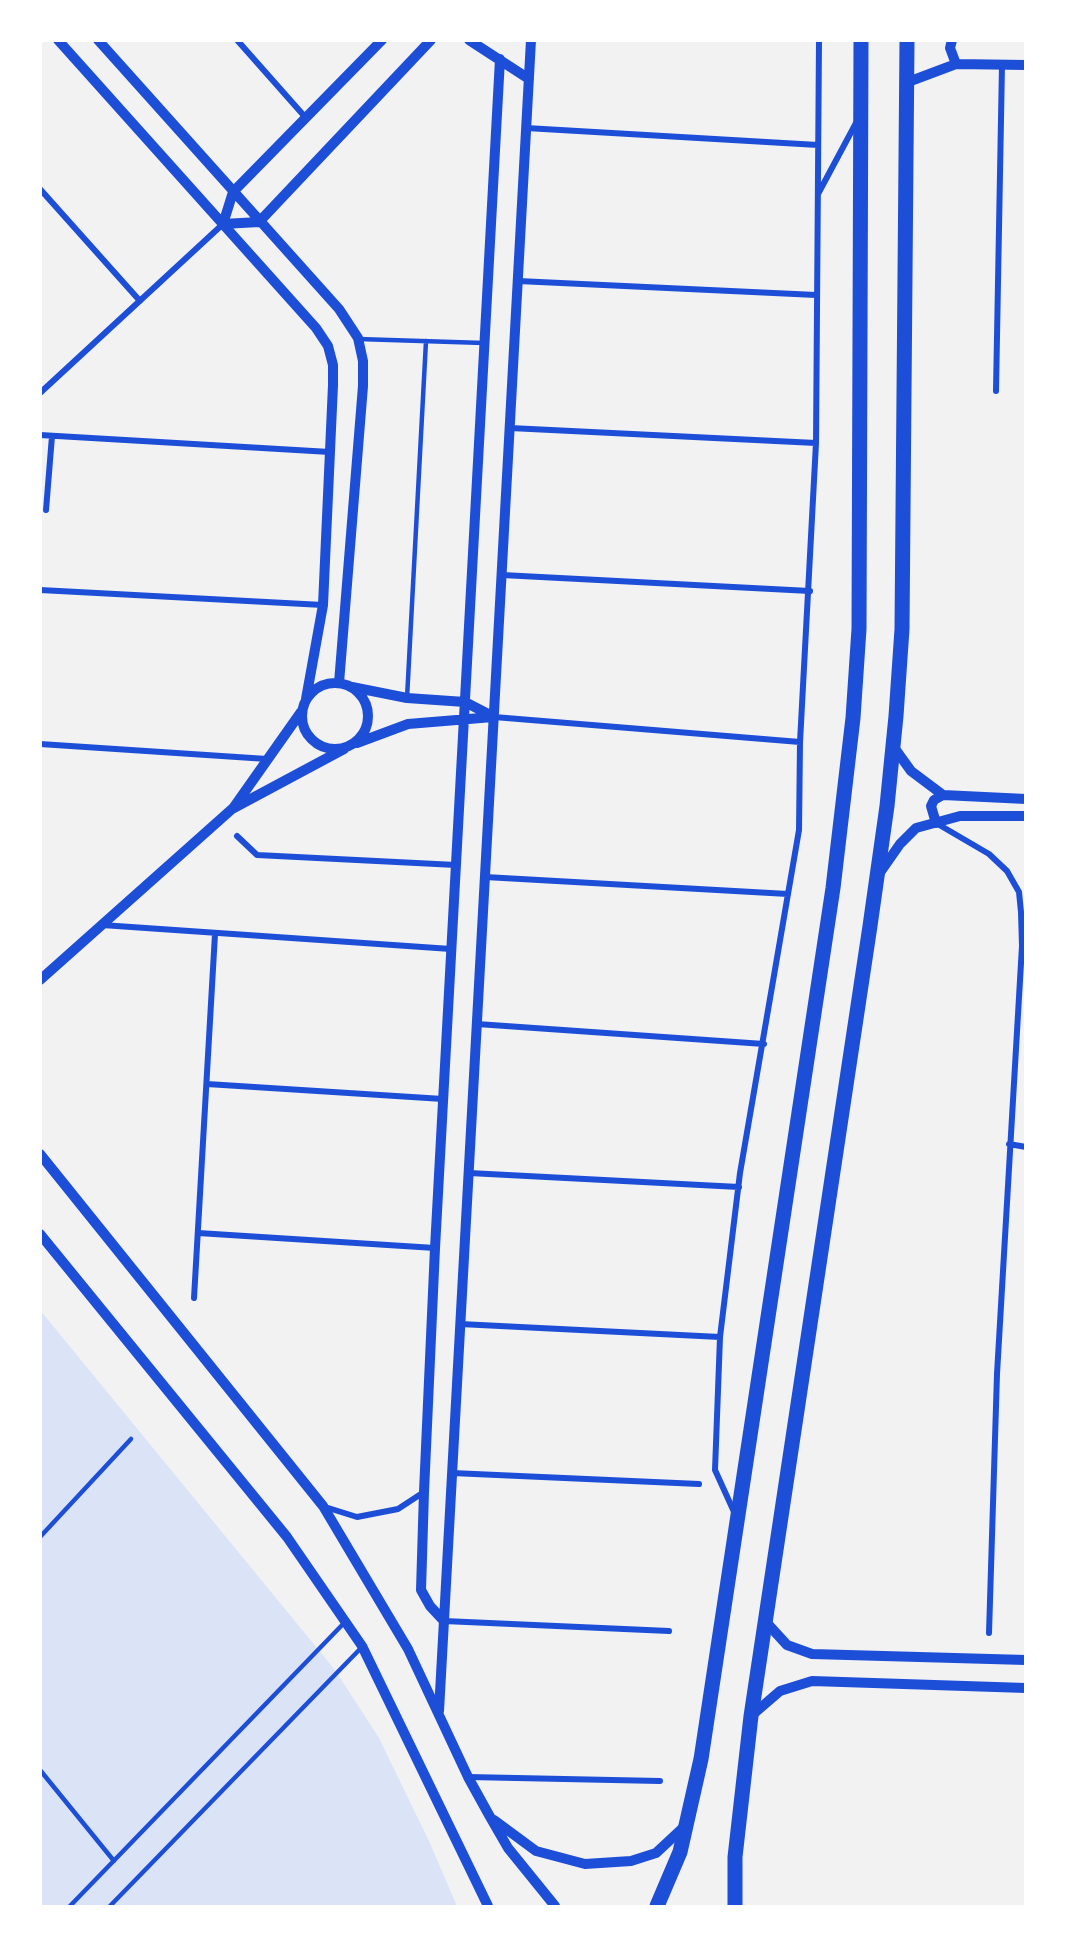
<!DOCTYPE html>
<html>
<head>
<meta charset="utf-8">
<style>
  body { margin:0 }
  #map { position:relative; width:1066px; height:1947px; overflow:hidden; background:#f2f2f2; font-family:Jost,sans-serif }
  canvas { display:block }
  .frame { position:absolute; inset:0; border:42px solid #fff; pointer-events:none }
</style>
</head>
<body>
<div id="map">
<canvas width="1066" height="1947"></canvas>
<div class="frame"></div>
</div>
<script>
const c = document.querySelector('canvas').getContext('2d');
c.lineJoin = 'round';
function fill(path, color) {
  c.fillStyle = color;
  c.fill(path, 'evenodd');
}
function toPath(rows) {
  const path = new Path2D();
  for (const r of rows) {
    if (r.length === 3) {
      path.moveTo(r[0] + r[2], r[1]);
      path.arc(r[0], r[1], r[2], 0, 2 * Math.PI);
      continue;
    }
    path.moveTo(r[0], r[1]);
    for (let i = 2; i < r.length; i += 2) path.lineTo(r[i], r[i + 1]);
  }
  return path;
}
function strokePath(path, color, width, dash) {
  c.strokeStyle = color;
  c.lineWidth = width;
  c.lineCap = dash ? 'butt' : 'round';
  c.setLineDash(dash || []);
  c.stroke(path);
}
const green = toPath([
  [40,1310,335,1670,379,1738,429,1841,457,1906,41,1906]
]);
const service = toPath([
  [358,339,484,343],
  [407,698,426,341],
  [40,1537,131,1439],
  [40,1770,114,1861],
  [70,1906,345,1622],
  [110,1906,361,1648]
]);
const minor = toPath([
  [237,40,306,118],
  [526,128,818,145],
  [40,189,140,301],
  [818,194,856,123],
  [518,281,816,295],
  [996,391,1002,65],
  [40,393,223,224],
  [510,428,816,443],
  [40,435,330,452],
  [46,510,52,436],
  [502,575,810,591],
  [40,590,323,605],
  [494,717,800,742],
  [40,744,267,759],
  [936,823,989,854,1007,871,1019,892,1021,912,1022,946,997,1374,989,1633],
  [237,836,257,855,456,865],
  [485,877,788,894],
  [102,925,451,949],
  [477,1024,764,1044],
  [207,1084,443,1099],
  [1009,1144,1026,1147],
  [469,1173,739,1187],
  [198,1233,435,1248],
  [194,1298,215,934],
  [460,1324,720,1337],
  [452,1473,699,1484],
  [325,1507,357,1517,398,1509,424,1492],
  [735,1514,715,1470,720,1337,740,1173,799,830,800,742,816,443,819,40],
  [444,1621,669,1631],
  [468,1777,660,1781]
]);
const tertiary = toPath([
  [58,40,316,328,328,346,333,365,333,385,323,605,306,699],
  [98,40,339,309,358,338,363,361,363,386,339,683],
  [382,40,233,192,223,224,259,222,431,40],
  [469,40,529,79],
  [952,40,950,48,956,64],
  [908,82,956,64,1026,65],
  [335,716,33],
  [352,687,407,698,465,702,494,717],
  [357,743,408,724,493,717],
  [893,746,911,771,943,795,1026,799],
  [234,807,301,712],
  [936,823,931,806,934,800,943,795],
  [879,874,900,844,916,828,960,816,1026,816],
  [40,980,232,809,344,749],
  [40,1154,323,1506,408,1649,468,1777,489,1815,508,1848,555,1906],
  [40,1234,287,1537,362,1646,488,1906],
  [444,1621,430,1606,421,1590,424,1492,435,1248,500,59],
  [765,1621,787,1645,812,1654,1026,1660],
  [439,1711,531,40],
  [751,1716,780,1691,812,1681,1026,1688],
  [494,1820,536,1851,585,1864,631,1861,656,1853,685,1826]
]);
const primary = toPath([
  [657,1906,680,1852,701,1759,833,888,853,718,859,629,861,40],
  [735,1906,735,1857,751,1716,870,926,887,806,896,716,902,629,907,40]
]);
fill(green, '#dbe4f7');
strokePath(service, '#1d4ed8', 4.5);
strokePath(minor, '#1d4ed8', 6);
strokePath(tertiary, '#1d4ed8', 10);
strokePath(primary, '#1d4ed8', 15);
</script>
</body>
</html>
